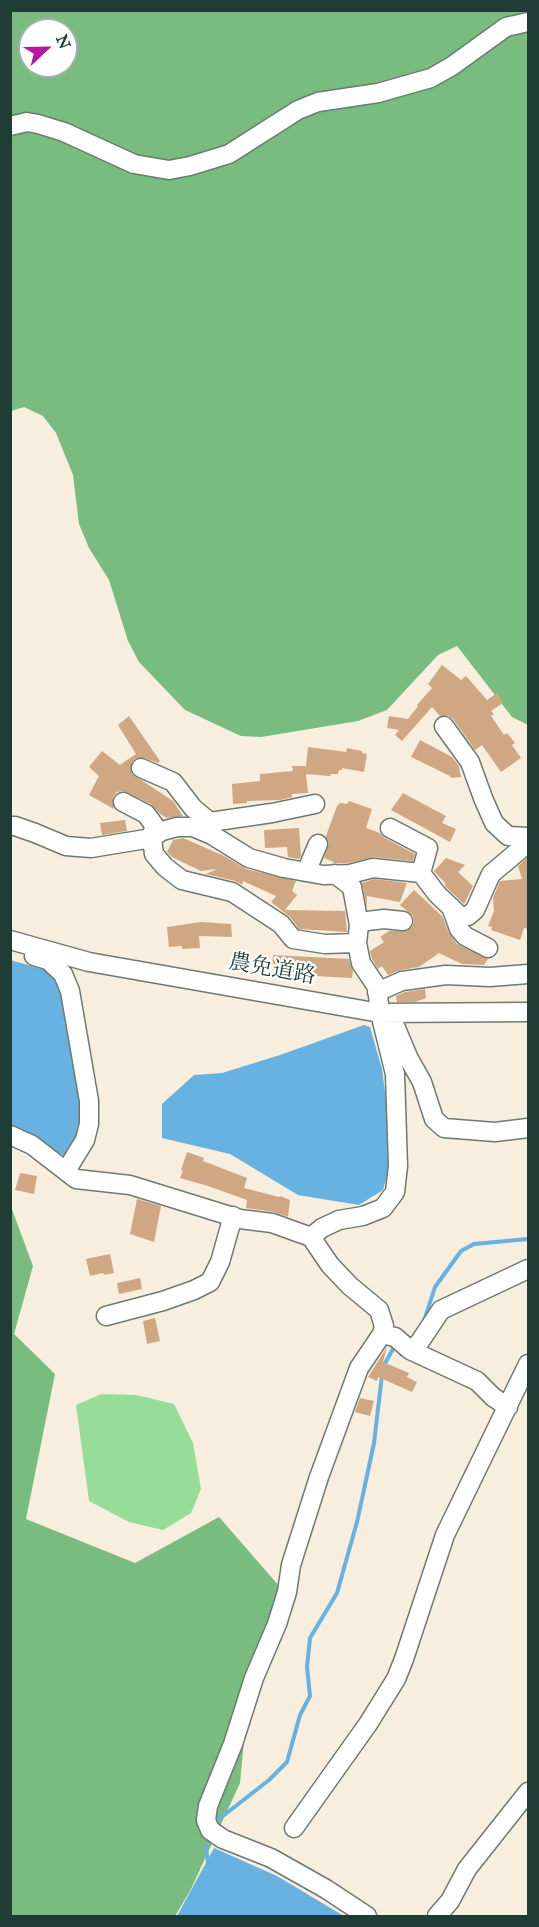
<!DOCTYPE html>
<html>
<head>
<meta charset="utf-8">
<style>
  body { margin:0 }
  #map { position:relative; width:539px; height:1927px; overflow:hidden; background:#f7eede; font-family:"IM FELL Great Primer",serif }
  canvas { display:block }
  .frame { position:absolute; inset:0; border:12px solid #1f3d34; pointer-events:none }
  .north { position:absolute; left:18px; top:18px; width:60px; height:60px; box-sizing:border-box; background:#fff; border:2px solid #a5b1ae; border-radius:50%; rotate:68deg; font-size:16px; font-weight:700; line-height:24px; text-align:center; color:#1f3d34 }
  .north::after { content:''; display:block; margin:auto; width:21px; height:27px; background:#b5179e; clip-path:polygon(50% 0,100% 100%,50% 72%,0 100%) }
</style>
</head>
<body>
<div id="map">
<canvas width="539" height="1927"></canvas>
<div class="frame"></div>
<div class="north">N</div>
</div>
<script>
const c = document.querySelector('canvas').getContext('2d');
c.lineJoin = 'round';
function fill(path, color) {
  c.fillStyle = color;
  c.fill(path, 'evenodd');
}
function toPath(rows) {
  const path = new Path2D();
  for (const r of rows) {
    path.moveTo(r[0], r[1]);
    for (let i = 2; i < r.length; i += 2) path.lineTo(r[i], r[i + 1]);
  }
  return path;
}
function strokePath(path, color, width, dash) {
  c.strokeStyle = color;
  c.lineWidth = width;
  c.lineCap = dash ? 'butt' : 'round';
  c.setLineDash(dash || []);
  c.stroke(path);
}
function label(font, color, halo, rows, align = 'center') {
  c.font = font + ' "IM FELL Great Primer","Noto Serif JP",serif';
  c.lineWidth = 4.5;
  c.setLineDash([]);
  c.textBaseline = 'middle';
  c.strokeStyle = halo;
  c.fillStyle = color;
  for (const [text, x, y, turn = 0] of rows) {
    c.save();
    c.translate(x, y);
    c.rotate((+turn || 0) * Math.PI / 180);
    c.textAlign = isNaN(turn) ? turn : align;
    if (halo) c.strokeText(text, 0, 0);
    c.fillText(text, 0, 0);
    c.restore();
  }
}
const green = toPath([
  [101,1394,136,1395,174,1404,193,1443,201,1489,191,1513,163,1530,129,1522,89,1501,76,1405]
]);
const forest = toPath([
  [11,11,528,11,528,725,512,717,457,646,438,655,387,710,358,721,261,737,241,736,185,710,139,662,128,641,109,580,89,548,79,524,73,475,56,433,43,416,24,407,11,411],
  [30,30,66,30,66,66,30,66],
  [10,1204,33,1266,14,1334,55,1374,26,1519,135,1563,219,1517,280,1587,249,1688,240,1783,190,1891,175,1916,11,1916]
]);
const water = toPath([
  [10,960,46,970,63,986,87,1118,70,1151,64,1156,27,1132,11,1128],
  [364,1025,370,1027,382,1069,389,1123,388,1172,383,1190,359,1205,298,1195,230,1154,162,1138,162,1104,194,1075,222,1073,280,1055],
  [214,1848,277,1876,344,1916,177,1916]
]);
const stream = toPath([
  [424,1321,435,1287,461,1251,474,1244,528,1239],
  [384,1365,393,1349,396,1347],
  [214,1823,269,1780,287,1762,300,1715,310,1696,307,1667,310,1638,337,1593,357,1522,374,1443,382,1375],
  [206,1847,208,1863]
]);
const building = toPath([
  [442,665,461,680,466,676,487,700,497,693,503,703,491,711,494,714,491,716,504,735,507,733,515,743,512,745,521,758,501,772,482,745,475,750,453,719,448,716,440,716,432,707,402,741,395,735,399,730,387,728,389,716,408,719,418,706,417,705,432,688,428,684],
  [129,716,160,761,158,763,145,758,135,759,131,764,132,774,173,801,183,816,167,818,160,814,151,804,123,791,117,792,113,797,114,809,89,795,99,776,89,767,102,751,120,765,136,754,118,725],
  [420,740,452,757,459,766,461,777,451,778,450,776,411,757],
  [308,747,346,752,347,748,362,751,362,753,367,754,364,772,342,768,342,770,339,770,338,774,331,774,330,776,306,774,308,793,292,794,292,797,280,800,247,801,247,803,233,804,232,784,260,781,260,774,293,771,292,766,306,766],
  [403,793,446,816,442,823,456,829,450,842,391,810],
  [349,801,372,809,366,828,380,833,385,838,415,854,413,861,374,857,348,863,333,863,334,862,324,858,329,843,326,836,337,806,340,803,347,804],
  [125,820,127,831,102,835,100,823],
  [299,828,301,856,299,859,288,857,287,847,265,848,264,830],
  [183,838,224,856,246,869,296,881,292,891,297,895,285,910,345,911,347,932,299,929,290,917,271,902,276,896,243,881,242,885,235,881,206,874,217,869,201,871,172,857,167,852,173,840],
  [446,858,465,865,458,872,473,886,464,904,445,886,445,883,434,871],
  [527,858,528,929,524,928,520,940,491,930,492,927,488,926,494,911,493,898,500,881,522,879,518,866],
  [374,879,407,883,400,902,367,896,367,908,362,883],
  [414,890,442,916,449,933,457,944,488,959,484,965,462,964,439,953,419,967,400,970,388,975,382,966,378,969,372,959,370,951,384,942,380,937,389,931,407,931,412,927,414,922,413,916,400,905],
  [201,922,231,924,232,937,199,936,200,948,182,949,182,946,169,947,167,927],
  [273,955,349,959,353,971,352,978,314,976,314,975,297,974,297,972,272,970],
  [425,989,426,998,415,1002,397,1002,396,996,405,992],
  [187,1152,204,1158,203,1161,247,1178,244,1188,279,1197,280,1196,290,1200,288,1217,274,1212,246,1208,247,1200,208,1186,180,1178,183,1171,181,1170],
  [20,1173,37,1176,34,1194,15,1190],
  [137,1199,161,1206,154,1242,130,1234],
  [110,1254,114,1273,104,1275,103,1273,90,1276,86,1259],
  [140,1278,142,1289,119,1294,117,1283],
  [155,1318,160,1341,147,1344,143,1321],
  [387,1347,383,1362,409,1373,407,1377,417,1382,412,1392,378,1377,377,1381,368,1377],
  [360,1398,374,1401,370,1416,355,1412]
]);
const minor = toPath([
  [10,126,27,122,38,124,64,132,134,164,169,170,190,166,229,154,298,110,318,102,378,93,431,78,452,66,506,27,528,22],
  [444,726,470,762,483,798,494,823,508,836,528,837],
  [141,768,173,782,193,808,210,822],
  [10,826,15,826,35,833,66,846,91,848,152,838,162,831,177,827,193,827,212,835,249,858,284,868,323,875,350,874,373,868,421,873,437,894,460,916,468,916,475,910,491,874,528,843],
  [390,828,428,848,421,873],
  [212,835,210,822,272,813,315,804],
  [306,872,318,844],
  [335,874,352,887,359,925,357,943],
  [451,907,459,929,465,936,488,948],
  [359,922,384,919,403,921],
  [10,940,89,962,380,1013,528,1012],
  [34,956,48,960,63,974,70,991,89,1101,89,1124,85,1140,66,1171],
  [377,992,402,981,446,975,490,977,528,974],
  [390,1014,409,1059,422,1082,434,1119,444,1128,495,1132,528,1128],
  [10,1135,32,1145,76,1179,130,1185,240,1219,272,1223,311,1237,322,1228,339,1220,363,1216,383,1208,395,1192,398,1166,395,1074,380,1013,377,987,361,963,357,943,325,944,293,939,281,924,232,892,182,880,165,867,154,854,152,838,154,825,146,814,123,802],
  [311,1237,330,1265,350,1286,379,1310,384,1326,382,1334,359,1368,319,1477,291,1565,287,1592,277,1624,254,1678,233,1744,208,1806,206,1820,210,1830,223,1839,271,1858,326,1889,367,1916],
  [106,1316,163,1301,194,1290,210,1282,220,1262,233,1216],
  [382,1334,395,1337,410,1350,419,1343,441,1310,528,1269],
  [410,1350,477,1381,493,1397,508,1407],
  [294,1828,368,1724,396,1679,404,1659,445,1535,528,1364],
  [437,1916,450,1901,467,1869,528,1792]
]);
const streetNames = [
  ["農免道路",272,970,10]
];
fill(green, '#96dd98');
fill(forest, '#78bc80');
fill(water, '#67b2e0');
strokePath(stream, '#67b2e0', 4);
fill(building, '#cfa783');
strokePath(minor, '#6b7b70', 21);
strokePath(minor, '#fff', 18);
label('22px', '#1f3d34', '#fff', streetNames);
</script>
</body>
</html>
